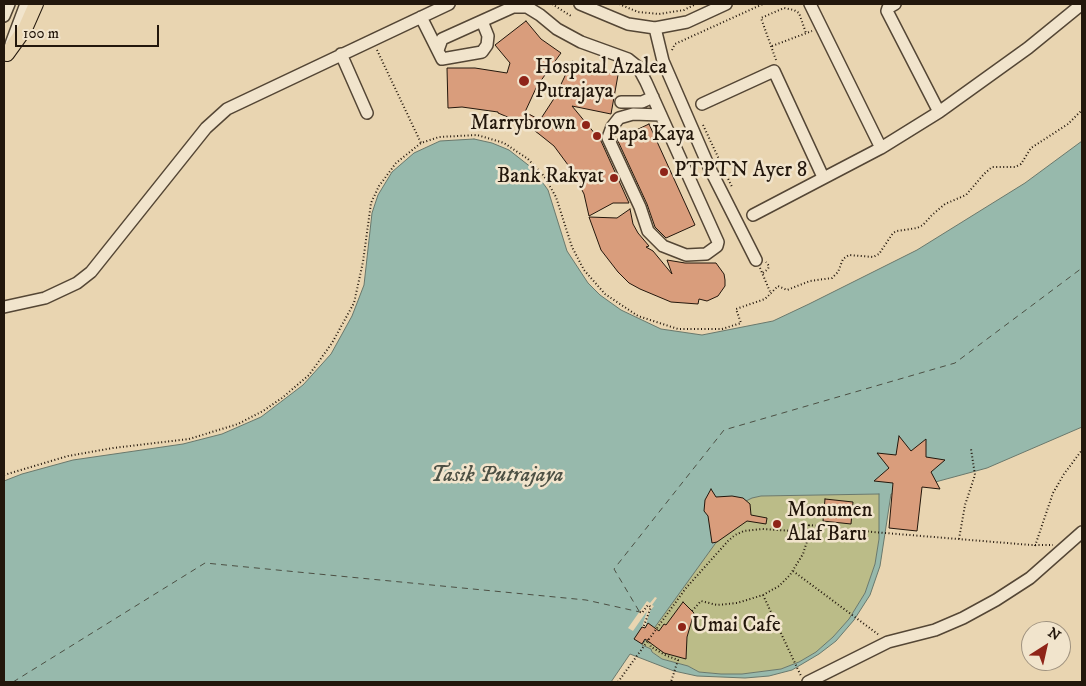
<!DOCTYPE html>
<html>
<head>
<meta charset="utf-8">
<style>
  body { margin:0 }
  #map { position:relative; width:1086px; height:686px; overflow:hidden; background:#e9d5b1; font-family:"IM FELL DW Pica",serif }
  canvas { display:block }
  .frame { position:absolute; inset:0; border:5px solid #23170c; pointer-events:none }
  .north { position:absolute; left:1021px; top:621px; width:50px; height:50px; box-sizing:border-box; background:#f1e4cc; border:1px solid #9f927f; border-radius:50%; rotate:35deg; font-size:14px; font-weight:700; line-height:20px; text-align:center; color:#23170c }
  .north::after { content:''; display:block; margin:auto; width:18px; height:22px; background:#8f2418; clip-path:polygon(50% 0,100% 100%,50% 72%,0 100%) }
  .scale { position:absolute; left:15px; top:25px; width:144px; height:22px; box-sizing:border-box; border:2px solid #23170c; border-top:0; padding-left:6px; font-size:15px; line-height:18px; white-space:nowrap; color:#23170c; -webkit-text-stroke:4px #f1e4cc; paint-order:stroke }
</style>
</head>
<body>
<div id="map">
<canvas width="1086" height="686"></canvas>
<div class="frame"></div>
<div class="north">N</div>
<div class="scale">100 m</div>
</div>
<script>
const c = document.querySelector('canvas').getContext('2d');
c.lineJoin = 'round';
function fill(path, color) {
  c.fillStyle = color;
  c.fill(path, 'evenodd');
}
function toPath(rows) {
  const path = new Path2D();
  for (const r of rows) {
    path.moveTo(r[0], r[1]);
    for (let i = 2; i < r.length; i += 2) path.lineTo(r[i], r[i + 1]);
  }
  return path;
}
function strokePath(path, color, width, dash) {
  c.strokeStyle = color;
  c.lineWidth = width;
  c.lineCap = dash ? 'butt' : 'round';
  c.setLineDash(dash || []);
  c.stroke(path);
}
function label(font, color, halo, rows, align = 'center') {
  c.font = font + ' "IM FELL DW Pica",serif';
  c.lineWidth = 5;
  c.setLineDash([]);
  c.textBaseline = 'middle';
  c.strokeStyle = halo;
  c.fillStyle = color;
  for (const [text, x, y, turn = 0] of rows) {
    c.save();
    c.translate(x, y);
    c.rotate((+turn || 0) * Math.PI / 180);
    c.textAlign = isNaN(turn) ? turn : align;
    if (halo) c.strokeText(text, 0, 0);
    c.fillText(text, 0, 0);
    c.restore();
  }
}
const green = toPath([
  [879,494,879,539,875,564,865,593,849,619,833,637,816,652,799,662,781,669,742,674,721,674,699,672,688,666,662,659,642,644,746,501,752,498,761,496]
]);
const water = toPath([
  [474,139,492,143,509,150,532,168,548,190,567,251,588,283,600,295,621,310,661,329,702,335,773,321,809,304,917,250,1025,183,1082,141,1082,427,987,468,891,494,880,566,870,595,854,620,836,641,819,654,792,670,769,676,745,678,697,676,674,671,630,654,611,682,4,682,4,481,22,474,73,460,183,444,222,434,261,417,303,385,331,354,352,316,364,285,372,213,378,195,392,172,414,153,440,141,474,139],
  [879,494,879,539,875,564,865,593,849,619,833,637,816,652,799,662,781,669,742,674,721,674,699,672,688,666,662,659,652,652,651,649,642,645,746,501,752,498,761,496,879,494]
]);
const pier = toPath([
  [655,597,657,598,652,605,654,606,650,611,645,628,642,627,647,611,633,631,628,628,647,601,650,603]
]);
const ferry = toPath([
  [639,611,614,569,724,430,955,363,1082,268],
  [13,682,205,563,586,600,640,612]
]);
const building = toPath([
  [526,21,541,39,561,53,537,86,525,112,540,120,555,97,572,61,595,70,618,75,611,114,572,106,601,141,629,203,613,203,589,216,584,194,571,169,554,146,539,134,527,125,498,113,498,112,462,107,448,108,447,68,475,68,507,73,510,63,495,45,526,21],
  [649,124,695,225,666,238,655,227,647,204,617,139,649,124],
  [630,209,633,224,638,233,649,246,646,247,653,251,672,274,667,260,685,263,716,263,724,274,725,280,725,286,718,296,707,301,699,299,698,304,671,302,640,289,629,283,618,272,601,250,589,217,617,218,630,209],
  [899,436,911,451,926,439,926,457,945,460,931,472,940,489,922,487,917,531,889,528,893,483,874,481,889,468,877,453,896,455,899,436],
  [711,489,716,497,732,496,743,498,750,504,751,515,767,518,766,524,747,521,717,542,712,543,708,516,704,511,705,500,711,489],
  [825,499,853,502,851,524,823,521,825,499],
  [683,602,694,613,687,637,686,659,664,653,645,639,642,644,634,639,642,627,645,628,648,623,659,631,664,624,666,625,683,602]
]);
const path = toPath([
  [552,4,571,16],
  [619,4,638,12,659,14,684,10,696,4],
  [772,46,812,31],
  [377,50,421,143],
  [672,50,675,44,763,4],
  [776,60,761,18,784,8,794,10,799,13,806,33],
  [703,125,732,187],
  [760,268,771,294],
  [763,273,768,269,769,266,766,262],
  [4,475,68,456,113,448,189,439,238,424,263,411,282,398,309,375,332,343,354,303,363,262,371,203,379,186,396,163,421,143,439,137,477,135,504,143,528,159,544,176,556,197,572,247,584,270,605,294,638,316,678,329,722,329,741,323,736,309,765,299,778,286,787,290,810,281,832,278,838,272,843,259,849,255,873,257,879,254,893,233,897,231,917,228,923,225,932,215,945,204,966,195,984,174,992,167,1015,167,1021,164,1031,148,1068,124,1082,110],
  [959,539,965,505,975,475,971,449],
  [1035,546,1053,493,1064,474,1082,450],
  [793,571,879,635],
  [763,595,801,676],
  [692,611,701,601,717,605,737,603,763,595,779,586,790,575,803,554,808,538,809,525],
  [640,612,642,613,648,605,651,607,643,628],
  [648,639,651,647,665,655,678,660,671,682],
  [618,682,686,588,728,541,735,535,744,531,762,529,794,531,800,524,873,532,1031,545,1053,545]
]);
const minor = toPath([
  [580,4,628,24,655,28,687,22,726,4],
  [810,4,881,148],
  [895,4,888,8,887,11,939,112],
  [4,16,9,4],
  [421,17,442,59,482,52,487,45,488,36,482,21],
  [655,28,663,61,709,167,756,260],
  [11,44,26,4],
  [438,50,442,39,513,7,527,7,540,15,557,29,581,42,628,59,638,67,646,82,718,242,717,246,706,254,686,255,663,246,648,231,640,207,608,138,612,127,619,118,633,114,661,115],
  [341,54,367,113],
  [621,102,642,102,653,97],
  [702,104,774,71,823,177],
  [753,215,881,148,939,112,1028,48,1082,4],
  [4,307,45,298,77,283,91,272,206,128,227,109,449,4],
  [808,682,888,642,935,630,963,618,996,600,1030,578,1082,532]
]);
const major = toPath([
  [7,54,25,29,36,4]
]);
const markers = [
  [524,81,6,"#8f2418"],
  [586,125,5,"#8f2418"],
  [597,136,5,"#8f2418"],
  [664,172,5,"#8f2418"],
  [614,178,5,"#8f2418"],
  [777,524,5,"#8f2418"],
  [682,627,5,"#8f2418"]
];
const poiNames = [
  ["Hospital Azalea",535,69],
  ["Putrajaya",535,93],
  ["Marrybrown",576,125,"right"],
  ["Papa Kaya",607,136],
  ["PTPTN Ayer 8",674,172],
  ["Bank Rakyat",604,178,"right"],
  ["Monumen",787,512],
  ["Alaf Baru",787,536],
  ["Umai Cafe",692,627]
];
const waterNames = [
  ["Tasik Putrajaya",497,476]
];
fill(green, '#bbbc88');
fill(water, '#97b9ac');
strokePath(water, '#69786c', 1);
fill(pier, '#e9d5b1');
strokePath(ferry, '#4c5044', 1, [6, 5]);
fill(building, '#d99d7c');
strokePath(building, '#23170c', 1);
strokePath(minor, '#544635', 14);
strokePath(major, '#23170c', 16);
strokePath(path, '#23170c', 2, [1, 2.5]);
strokePath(minor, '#f1e4cc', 11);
strokePath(major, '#e9d5b1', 14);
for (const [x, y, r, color] of markers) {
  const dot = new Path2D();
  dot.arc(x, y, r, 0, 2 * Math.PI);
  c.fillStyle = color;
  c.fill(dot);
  strokePath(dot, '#f1e4cc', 2);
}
label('21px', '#23170c', '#f1e4cc', poiNames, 'left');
label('italic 22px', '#4c5044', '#f1e4cc', waterNames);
</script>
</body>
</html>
